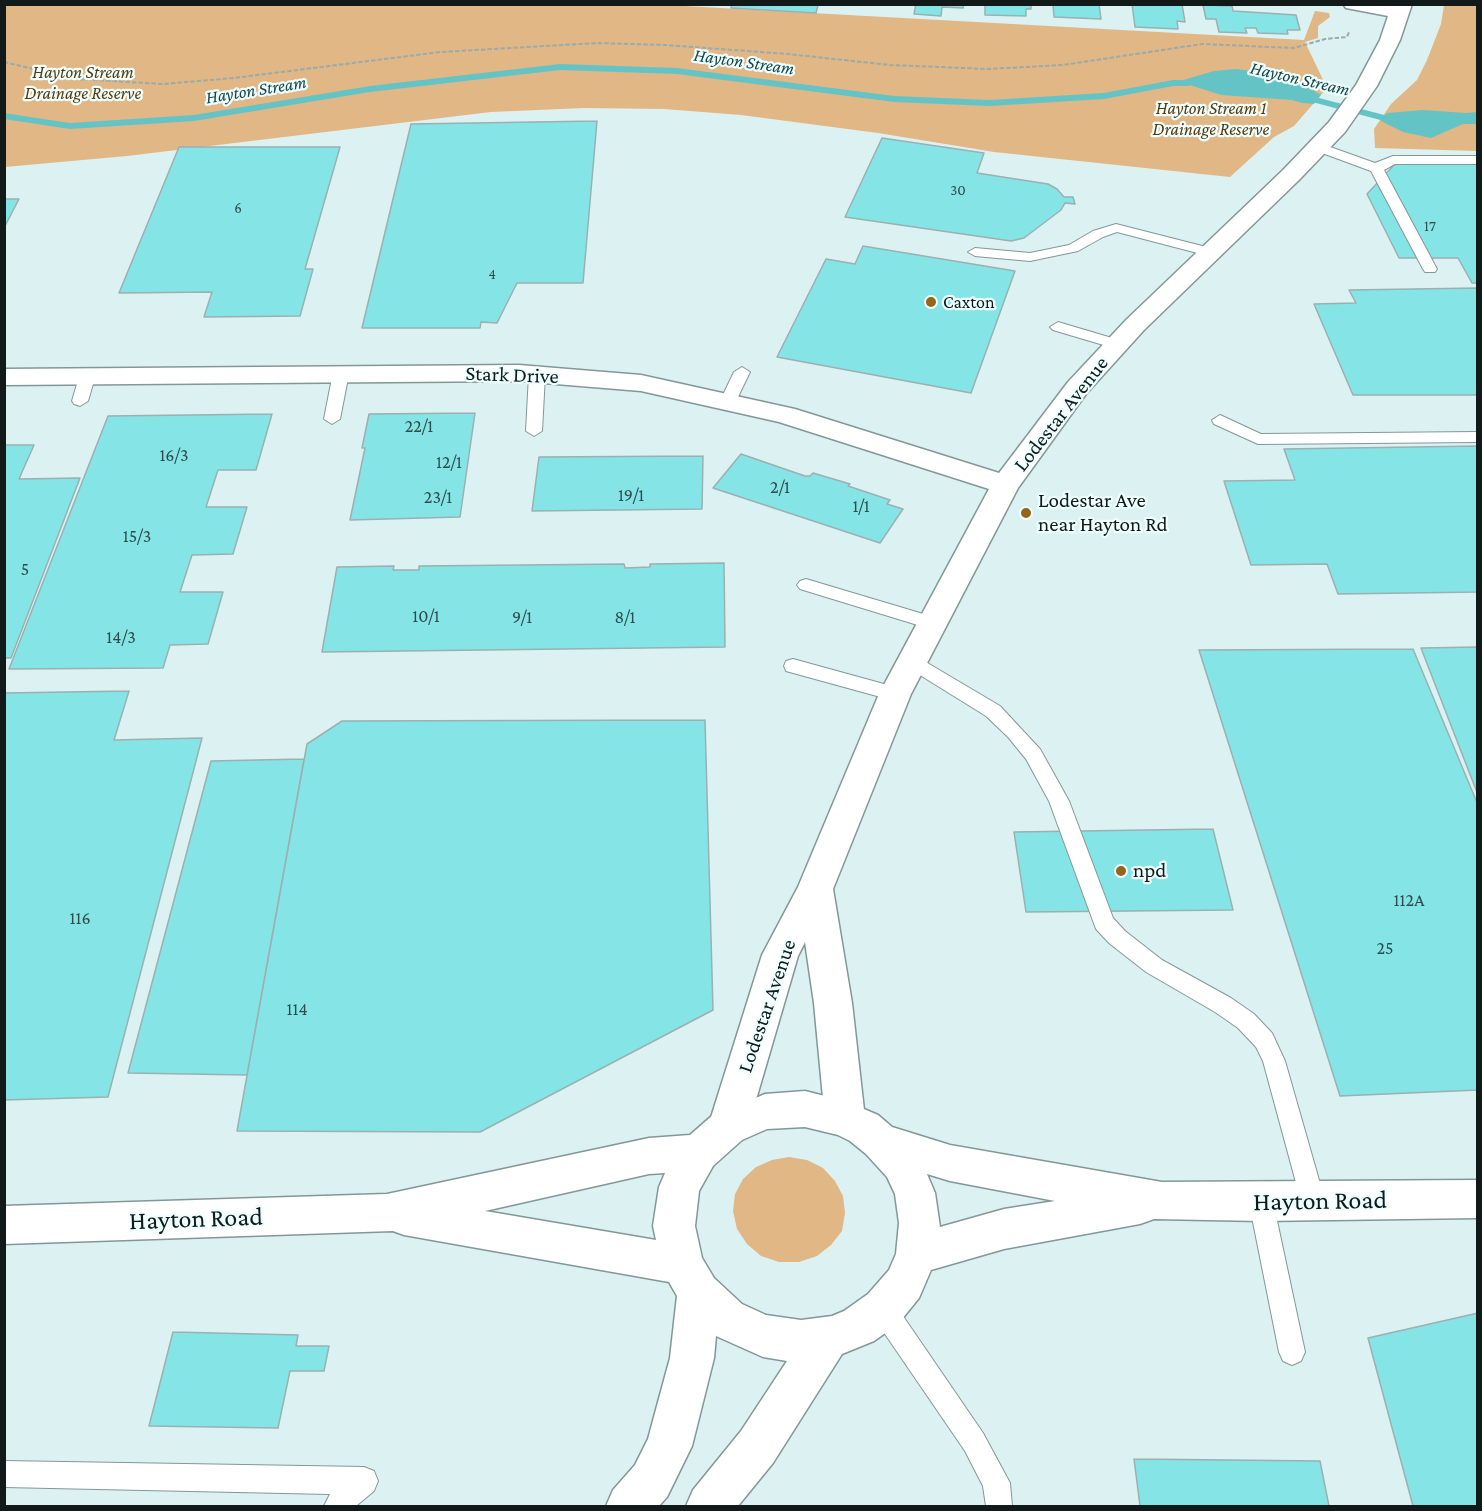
<!DOCTYPE html>
<html>
<head>
<meta charset="utf-8">
<style>
  body { margin:0 }
  #map { position:relative; width:1482px; height:1511px; overflow:hidden; background:#dcf2f2; font-family:"Crimson Pro",serif }
  canvas { display:block }
  .frame { position:absolute; inset:0; border:6px solid #111919; pointer-events:none }
</style>
</head>
<body>
<div id="map">
<canvas width="1482" height="1511"></canvas>
<div class="frame"></div>
</div>
<script>
const c = document.querySelector('canvas').getContext('2d');
c.lineJoin = 'round';
function fill(path, color) {
  c.fillStyle = color;
  c.fill(path, 'evenodd');
}
function toPath(rows) {
  const path = new Path2D();
  for (const r of rows) {
    path.moveTo(r[0], r[1]);
    for (let i = 2; i < r.length; i += 2) path.lineTo(r[i], r[i + 1]);
  }
  return path;
}
function strokePath(path, color, width, dash) {
  c.strokeStyle = color;
  c.lineWidth = width;
  c.lineCap = dash ? 'butt' : 'round';
  c.setLineDash(dash || []);
  c.stroke(path);
}
function label(font, color, halo, rows, align = 'center') {
  c.font = font + ' "Crimson Pro",serif';
  c.lineWidth = 4.5;
  c.setLineDash([]);
  c.textBaseline = 'middle';
  c.strokeStyle = halo;
  c.fillStyle = color;
  for (const [text, x, y, turn = 0] of rows) {
    c.save();
    c.translate(x, y);
    c.rotate((+turn || 0) * Math.PI / 180);
    c.textAlign = isNaN(turn) ? turn : align;
    if (halo) c.strokeText(text, 0, 0);
    c.fillText(text, 0, 0);
    c.restore();
  }
}
const green = toPath([
  [648,4,1304,40,1315,11,1329,13,1330,17,1318,26,1318,38,1305,42,1327,88,1294,126,1274,137,1230,177,994,152,878,133,741,115,664,109,584,108,491,112,127,156,5,167,5,5],
  [1444,5,1477,5,1477,151,1375,148,1374,129,1391,104,1417,80,1427,60,1441,24],
  [789,1157,807,1160,823,1168,835,1181,843,1196,845,1213,842,1231,831,1245,817,1256,799,1262,779,1262,761,1256,747,1244,737,1229,733,1211,735,1194,743,1179,756,1167,772,1160]
]);
const water = toPath([
  [1236,69,1276,74,1295,80,1321,95,1314,104,1302,103,1292,100,1221,95,1190,85,1173,83,1214,71],
  [1423,110,1466,113,1477,112,1477,124,1463,124,1431,138,1403,132,1381,121,1387,113]
]);
const stream = toPath([
  [560,64,677,68,894,96,990,100,1104,93,1173,80,1189,80,1193,83,1189,86,1173,86,1104,99,990,106,894,102,677,74,560,70,370,92,194,121,70,129,4,119,4,113,70,123,194,115,370,86,560,64],
  [1300,93,1388,116,1400,115,1404,118,1388,122,1297,98,1297,94,1300,93]
]);
const building = toPath([
  [732,4,827,4,818,5,816,13,731,8,732,4],
  [916,4,964,4,963,8,942,7,941,16,914,14,916,4],
  [985,4,1031,4,1031,9,1026,9,1026,16,985,15,985,4],
  [1053,4,1099,4,1101,19,1054,17,1053,4],
  [1132,4,1182,4,1185,22,1177,21,1178,29,1135,27,1132,4],
  [1203,5,1232,6,1233,11,1296,15,1300,30,1287,30,1288,34,1258,33,1256,28,1245,28,1247,33,1219,32,1216,19,1206,19,1203,5],
  [597,121,583,283,517,283,497,323,481,322,480,328,362,328,411,124,597,121],
  [882,138,984,153,977,173,1048,184,1057,189,1064,197,1073,197,1075,204,1065,203,1061,210,1024,238,1011,241,845,217,882,138],
  [179,147,340,147,305,269,313,269,300,316,204,317,212,292,119,293,179,147],
  [1478,163,1478,283,1472,283,1458,258,1399,258,1367,194,1395,164,1478,163],
  [4,199,19,199,4,228,4,199],
  [863,246,1015,271,971,393,777,357,826,259,855,264,863,246],
  [1478,288,1478,396,1477,395,1353,395,1314,304,1356,303,1349,290,1478,288],
  [475,413,460,517,350,520,365,448,362,448,369,414,475,413],
  [272,414,256,470,218,470,206,507,247,507,233,554,192,555,180,592,223,592,208,644,170,645,163,668,9,669,108,416,272,414],
  [4,445,34,445,19,479,80,478,11,658,4,658,4,445],
  [1478,446,1478,592,1338,594,1327,564,1251,565,1224,481,1295,480,1284,449,1478,446],
  [741,454,805,476,810,476,813,473,850,484,848,486,890,500,887,504,903,509,880,543,713,488,741,454],
  [703,456,702,509,532,511,539,457,703,456],
  [724,563,725,647,322,652,337,567,394,566,393,570,419,570,419,566,624,564,625,568,650,567,650,564,724,563],
  [1478,647,1478,795,1421,648,1478,647],
  [1413,649,1478,805,1478,1090,1340,1096,1199,650,1413,649],
  [129,691,114,740,202,738,108,1097,4,1100,4,693,129,691],
  [705,720,713,1010,480,1132,237,1131,307,744,342,721,705,720],
  [304,759,247,1075,128,1073,211,761,304,759],
  [1213,829,1233,910,1026,912,1014,832,1213,829],
  [1478,1313,1478,1506,1413,1506,1368,1338,1478,1313],
  [173,1332,298,1335,296,1346,329,1346,324,1371,290,1371,278,1428,149,1426,173,1332],
  [1134,1459,1320,1461,1329,1506,1140,1506,1134,1459]
]);
const path = toPath([
  [4,62,76,79,163,84,234,78,440,52,598,43,665,45,788,54,890,65,987,69,1063,65,1202,44,1294,48,1325,39,1347,37,1349,32]
]);
const service = toPath([
  [1319,143,1375,163,1393,156,1478,156,1478,164,1395,164,1384,170,1437,269,1435,272,1425,272,1423,269,1371,171,1314,150,1312,147,1319,143],
  [1116,224,1214,249,1216,252,1209,256,1117,232,1103,237,1078,251,1030,261,975,256,968,252,975,248,1030,253,1069,245,1093,231,1116,224],
  [1058,322,1122,341,1125,344,1117,349,1053,330,1050,327,1058,322],
  [742,367,750,372,736,401,728,406,722,404,720,401,734,372,742,367],
  [341,368,349,373,340,419,332,424,324,419,333,373,341,368],
  [537,370,545,375,542,431,534,436,526,431,529,375,537,370],
  [87,372,95,377,88,401,80,406,74,404,72,401,79,377,87,372],
  [1220,415,1261,434,1478,432,1478,442,1258,444,1214,424,1212,420,1220,415],
  [806,579,940,619,943,624,940,629,934,630,800,589,797,585,800,581,806,579],
  [914,655,1000,706,1040,749,1069,801,1113,918,1125,931,1162,960,1231,998,1254,1014,1272,1033,1285,1061,1325,1201,1322,1209,1313,1212,1304,1209,1301,1201,1263,1061,1256,1047,1238,1028,1215,1012,1146,972,1109,943,1096,929,1049,801,1026,759,1008,737,986,716,907,667,905,662,907,657,914,655],
  [793,659,902,689,904,694,902,699,895,701,786,671,784,666,786,661,793,659],
  [1261,1191,1270,1194,1273,1202,1305,1352,1301,1361,1292,1365,1283,1361,1279,1352,1249,1202,1252,1194,1261,1191],
  [883,1297,892,1300,983,1433,1010,1483,1012,1506,986,1506,983,1486,965,1451,874,1318,870,1309,874,1300,883,1297],
  [4,1461,364,1467,374,1471,378,1481,374,1491,356,1506,324,1506,330,1494,4,1487,4,1461]
]);
const minor = toPath([
  [1343,4,1412,4,1400,40,1377,86,1345,132,1299,180,1144,330,1086,394,1018,488,911,694,833,889,852,1003,865,1119,859,1132,845,1137,831,1132,825,1119,814,1003,805,942,798,956,748,1127,742,1140,728,1145,714,1140,708,1127,762,955,798,887,879,694,989,489,779,422,641,391,519,381,4,385,4,369,519,365,641,375,795,409,999,473,1068,382,1126,320,1283,170,1329,122,1356,85,1380,40,1388,16,1346,8,1343,4]
]);
const tertiary = toPath([
  [805,1091,845,1101,878,1115,892,1127,950,1145,1162,1182,1478,1180,1478,1218,1261,1221,1154,1219,1140,1224,1004,1249,931,1270,919,1298,898,1324,874,1341,842,1354,773,1463,738,1506,686,1506,693,1490,741,1431,787,1361,763,1357,716,1336,714,1358,692,1446,667,1497,659,1506,606,1506,613,1490,635,1465,648,1439,670,1358,677,1296,669,1282,404,1235,393,1231,4,1244,4,1206,387,1194,649,1138,690,1135,714,1114,751,1100,765,1094,805,1091],
  [805,1127,838,1135,850,1141,866,1154,887,1177,895,1194,899,1223,896,1254,889,1270,868,1294,844,1311,832,1316,801,1320,766,1315,742,1304,714,1278,702,1258,695,1226,699,1191,713,1166,742,1140,767,1129,805,1127],
  [665,1173,659,1187,653,1226,656,1240,485,1211,649,1174,665,1173],
  [927,1174,950,1181,1055,1201,1004,1209,940,1227,935,1193,927,1174]
]);
const markers = [
  [931,302,6,"#976519"],
  [1026,513,6,"#976519"],
  [1121,871,6,"#976519"]
];
const farNumbernames = [
  ["30",958,190],
  ["6",238,208],
  ["17",1430,226],
  ["4",492,274]
];
const farWaternames = [
  ["Hayton Stream",744,62,8],
  ["Hayton Stream",1300,79,13],
  ["Hayton Stream",256,90,-9]
];
const farParknames = [
  ["Hayton Stream",83,72],
  ["Drainage Reserve",83,93],
  ["Hayton Stream 1",1211,108],
  ["Drainage Reserve",1211,129]
];
const farPoinames = [
  ["Caxton",943,302]
];
const numberNames = [
  ["22/1",419,426],
  ["16/3",174,455],
  ["12/1",449,462],
  ["2/1",780,487],
  ["19/1",631,495],
  ["23/1",438,497],
  ["1/1",861,506],
  ["15/3",137,536],
  ["5",25,569],
  ["10/1",426,616],
  ["9/1",522,617],
  ["8/1",625,617],
  ["14/3",121,637],
  ["112A",1409,900],
  ["116",80,918],
  ["25",1385,948],
  ["114",297,1009]
];
const streetNames = [
  ["Stark Drive",512,375,2],
  ["Lodestar Avenue",1061,414,-52],
  ["Lodestar Avenue",767,1006,-71]
];
const poiNames = [
  ["Lodestar Ave",1038,501],
  ["near Hayton Rd",1038,525],
  ["npd",1133,871]
];
const nearStreetnames = [
  ["Hayton Road",1320,1201,-1],
  ["Hayton Road",196,1219,-2]
];
fill(green, '#e1b785');
fill(water, '#64c4c5');
fill(stream, '#64c4c5');
fill(building, '#85e5e6');
strokePath(building, '#9bb0b0', 1.5);
strokePath(service, '#839797', 2);
strokePath(minor, '#839797', 3);
strokePath(tertiary, '#839797', 3);
strokePath(path, '#9aabab', 2, [4.5, 2]);
fill(service, '#fff');
fill(minor, '#fff');
fill(tertiary, '#fff');
for (const [x, y, r, color] of markers) {
  const dot = new Path2D();
  dot.arc(x, y, r, 0, 2 * Math.PI);
  c.fillStyle = color;
  c.fill(dot);
  strokePath(dot, '#edffff', 2);
}
label('15px', '#2e4c4c', null, farNumbernames);
label('italic 18px', '#164344', '#edffff', farWaternames);
label('italic 18px', '#58390b', '#edffff', farParknames);
label('18px', '#111919', '#edffff', farPoinames, 'left');
label('18px', '#2e4c4c', null, numberNames);
label('21px', '#111919', '#edffff', streetNames);
label('21px', '#111919', '#edffff', poiNames, 'left');
label('26px', '#111919', '#edffff', nearStreetnames);
</script>
</body>
</html>
